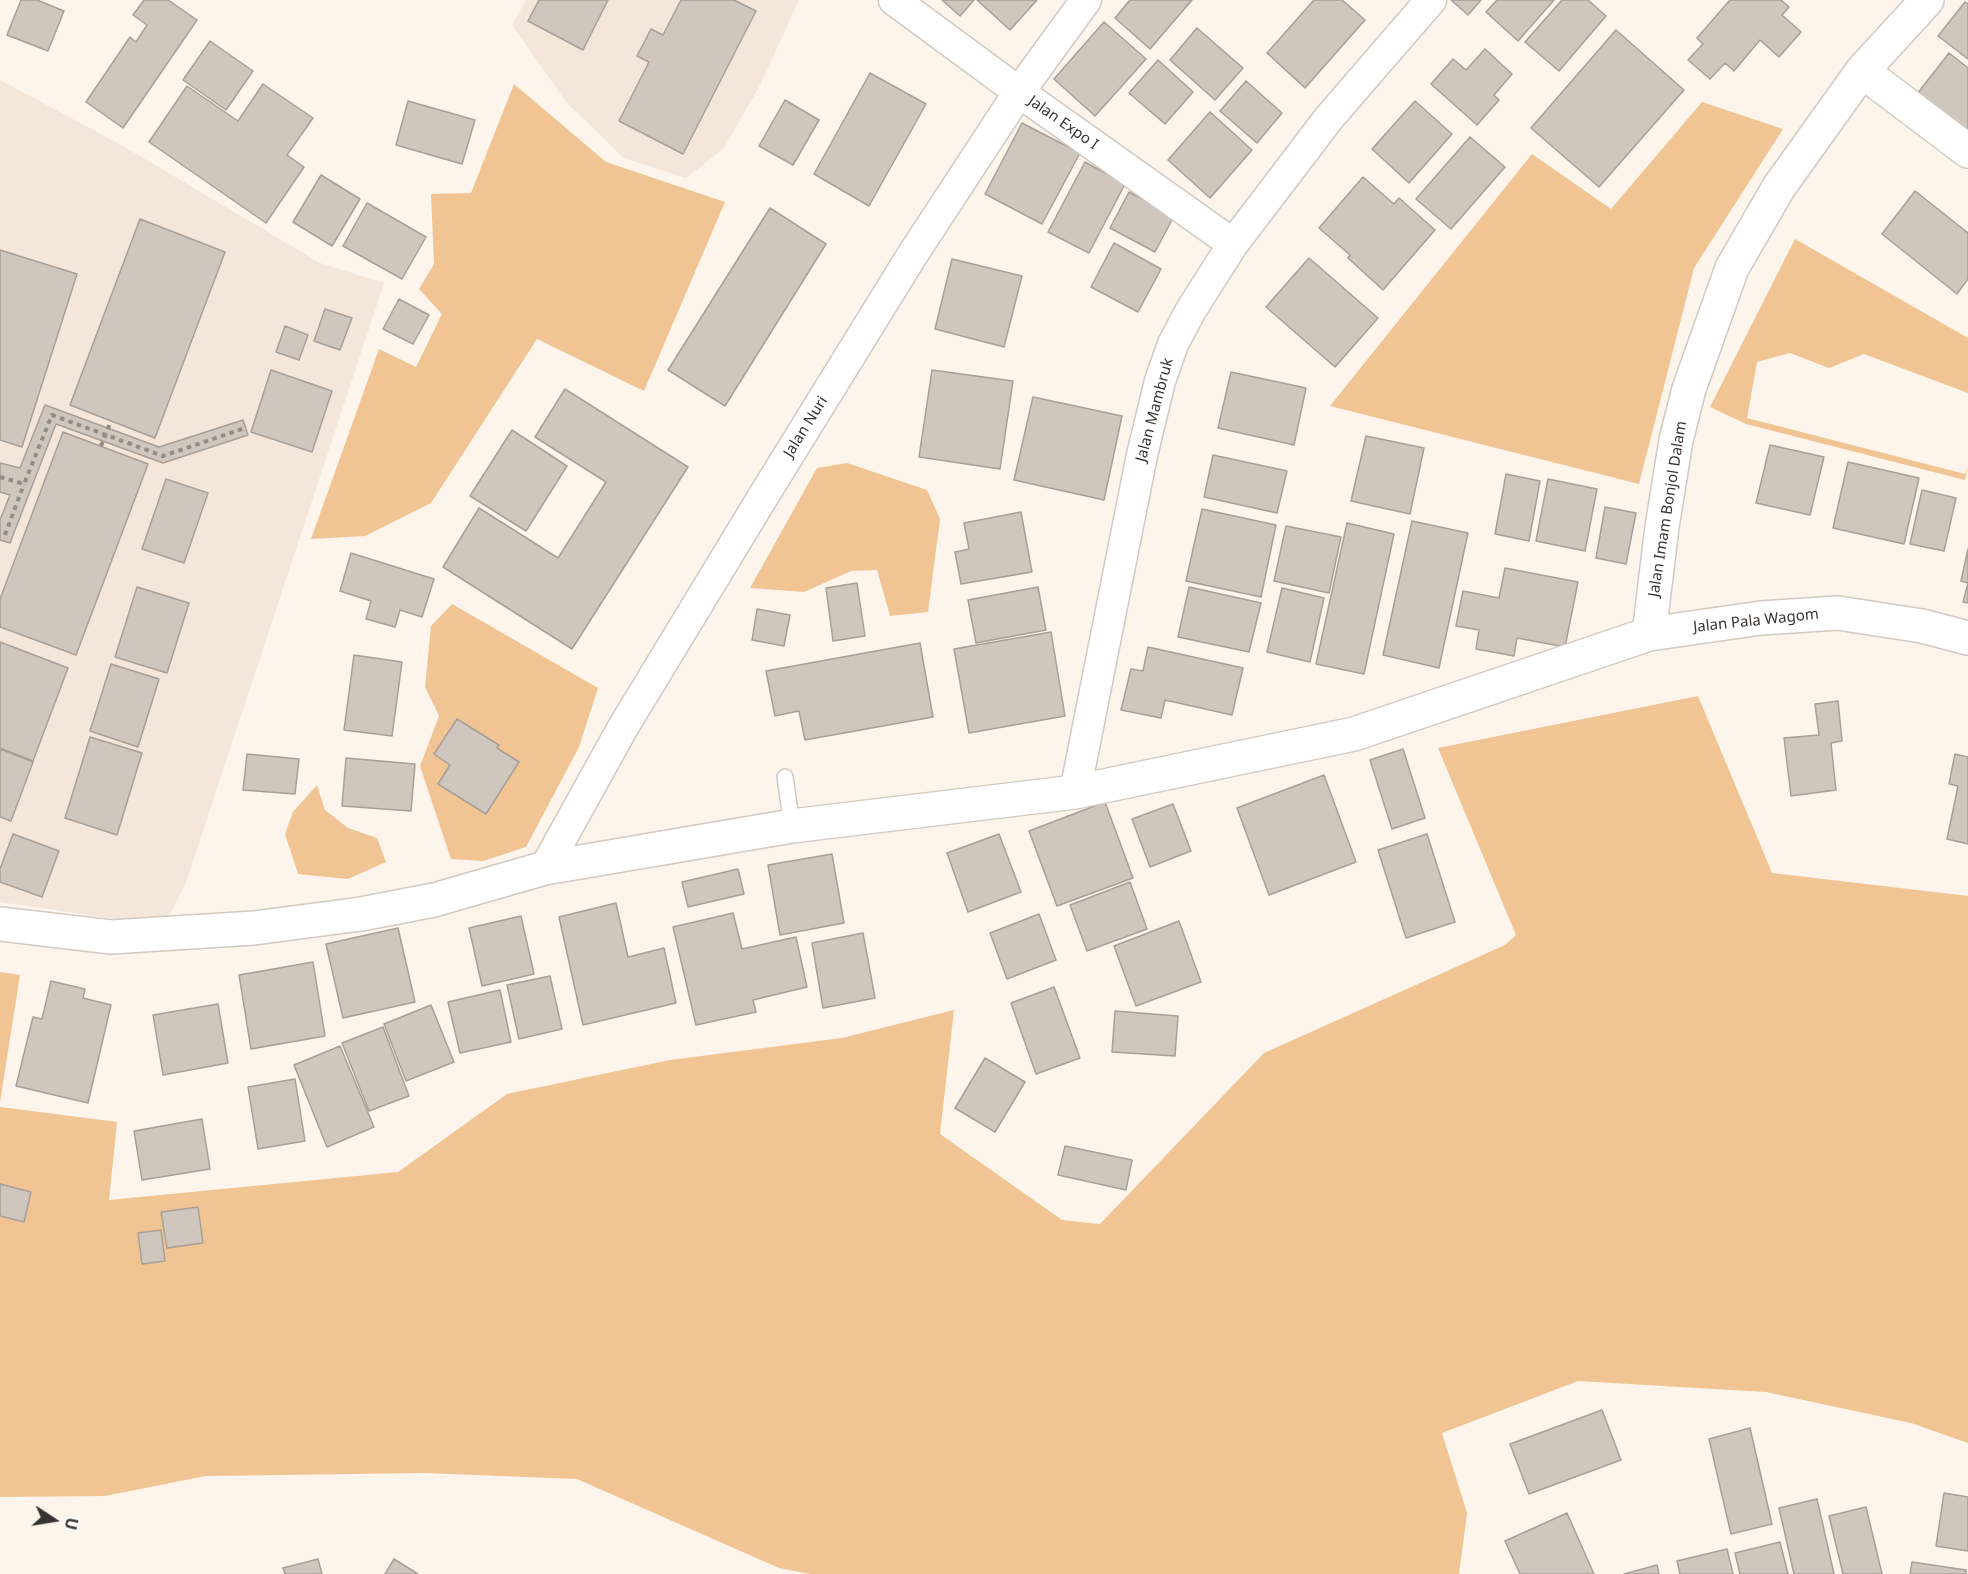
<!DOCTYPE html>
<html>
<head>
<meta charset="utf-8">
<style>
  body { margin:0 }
  #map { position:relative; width:1968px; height:1574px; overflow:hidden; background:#fdf4eb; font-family:"Noto Sans",sans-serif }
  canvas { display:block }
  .north { position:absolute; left:24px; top:1490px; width:60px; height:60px; -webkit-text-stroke:4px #fff; paint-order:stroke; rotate:102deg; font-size:16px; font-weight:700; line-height:24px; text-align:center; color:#373330 }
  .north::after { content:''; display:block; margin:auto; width:21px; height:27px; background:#373330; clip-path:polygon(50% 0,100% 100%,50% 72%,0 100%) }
</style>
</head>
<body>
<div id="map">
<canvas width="1968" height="1574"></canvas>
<div class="north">U</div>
</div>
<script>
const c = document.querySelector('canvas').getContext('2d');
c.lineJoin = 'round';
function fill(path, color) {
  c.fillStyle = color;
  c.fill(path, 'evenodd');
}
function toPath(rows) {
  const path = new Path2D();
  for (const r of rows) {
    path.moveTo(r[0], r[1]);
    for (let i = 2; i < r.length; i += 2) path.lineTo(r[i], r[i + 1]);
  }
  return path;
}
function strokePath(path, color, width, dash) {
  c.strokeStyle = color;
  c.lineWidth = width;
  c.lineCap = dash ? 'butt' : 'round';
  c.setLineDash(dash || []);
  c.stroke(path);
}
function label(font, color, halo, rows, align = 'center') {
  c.font = font + ' "Noto Sans",sans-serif';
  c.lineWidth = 6;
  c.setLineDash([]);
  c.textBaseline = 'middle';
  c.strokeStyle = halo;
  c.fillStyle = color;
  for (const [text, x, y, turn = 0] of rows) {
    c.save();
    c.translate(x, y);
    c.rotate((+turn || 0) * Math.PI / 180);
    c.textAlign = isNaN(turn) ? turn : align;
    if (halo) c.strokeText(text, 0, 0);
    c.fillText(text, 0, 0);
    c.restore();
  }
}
const built = toPath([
  [526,0,799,0,759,87,724,148,686,178,624,158,566,102,512,25],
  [0,80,123,146,320,263,384,283,185,885,164,926,0,902]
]);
const green = toPath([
  [514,84,606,162,725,202,644,391,537,339,431,503,365,536,311,539,379,349,416,367,442,314,419,289,434,264,431,194,471,193],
  [1702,102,1783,129,1694,268,1639,484,1330,406,1532,154,1611,209],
  [1795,239,1968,338,1968,393,1864,354,1829,368,1790,353,1757,362,1747,418,1965,474,1968,467,1965,480,1746,424,1710,407],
  [847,463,927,490,940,519,928,612,890,616,877,570,851,571,804,592,750,588,817,468],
  [452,604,598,688,579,747,526,847,483,861,451,859,420,766,439,716,425,687,431,626],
  [1698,696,1772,873,1968,896,1968,1443,1911,1423,1766,1392,1578,1381,1442,1433,1467,1513,1459,1574,810,1574,779,1568,577,1479,425,1473,206,1476,105,1496,0,1497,0,1107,117,1122,109,1200,398,1172,507,1094,670,1060,842,1038,954,1010,940,1134,1062,1220,1100,1224,1264,1053,1505,945,1516,935,1438,748],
  [317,785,325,810,348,828,377,838,386,862,348,879,298,874,285,834,293,812],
  [0,972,20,975,0,1102]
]);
const building = toPath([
  [21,0,37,0,64,11,48,51,7,35,21,0],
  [144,0,168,0,197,20,123,128,86,102,130,37,136,42,147,25,133,15,144,0],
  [539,0,608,0,583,50,528,21,539,0],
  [681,0,734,0,756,11,683,154,619,121,649,62,637,56,651,29,663,35,681,0],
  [942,0,974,0,960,16,942,0],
  [977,0,1037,0,1010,30,977,0],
  [1130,0,1192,0,1150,49,1115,18,1130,0],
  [1314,0,1342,0,1365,20,1305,88,1267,53,1314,0],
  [1451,0,1481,0,1468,15,1451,0],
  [1497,0,1554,0,1518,41,1486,12,1497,0],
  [1562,0,1588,0,1606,16,1559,71,1525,42,1562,0],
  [1730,0,1781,0,1789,7,1782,15,1801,32,1779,57,1760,40,1734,71,1725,63,1710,79,1688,60,1703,44,1697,38,1730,0],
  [1965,2,1968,4,1968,59,1938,36,1965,2],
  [1104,22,1146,59,1095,116,1054,79,1104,22],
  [1197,28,1243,68,1215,100,1170,60,1197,28],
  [1616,30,1684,90,1599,187,1531,128,1616,30],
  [210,41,253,71,226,110,183,80,210,41],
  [1485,49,1512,74,1494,95,1499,100,1477,125,1431,84,1453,59,1466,70,1485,49],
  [1949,53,1968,68,1968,135,1917,94,1949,53],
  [1158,60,1193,92,1165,124,1129,93,1158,60],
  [870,73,926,104,869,206,814,174,870,73],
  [1246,81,1282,113,1257,143,1220,111,1246,81],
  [263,84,313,118,287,155,304,167,266,223,149,142,187,86,238,121,263,84],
  [785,100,819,120,793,165,759,146,785,100],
  [408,101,475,120,462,164,396,145,408,101],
  [1415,101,1452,134,1409,183,1372,149,1415,101],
  [1210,112,1252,150,1210,198,1168,160,1210,112],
  [1022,123,1080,153,1042,224,985,194,1022,123],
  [1470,137,1505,167,1451,229,1416,199,1470,137],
  [1085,162,1125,184,1089,253,1048,232,1085,162],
  [321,175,360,199,332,246,293,222,321,175],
  [1363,177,1394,204,1399,198,1435,230,1383,290,1348,258,1350,255,1319,228,1363,177],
  [1915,191,1968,233,1968,279,1957,294,1882,234,1915,191],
  [1129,192,1174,216,1155,252,1110,228,1129,192],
  [367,203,426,237,402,279,343,246,367,203],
  [770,208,826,244,725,406,668,370,770,208],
  [140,219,225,252,155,438,70,405,140,219],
  [1114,243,1161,269,1138,312,1091,287,1114,243],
  [0,250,77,274,22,447,0,440,0,250],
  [1309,258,1378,318,1335,367,1266,307,1309,258],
  [952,259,1022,276,1004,347,935,329,952,259],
  [399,299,429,315,413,344,383,329,399,299],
  [325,309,352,318,340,350,314,341,325,309],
  [285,326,308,335,299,360,276,352,285,326],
  [271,370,332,391,312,452,251,432,271,370],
  [932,370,1013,381,1000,469,919,457,932,370],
  [1231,372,1306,388,1294,445,1218,428,1231,372],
  [565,389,688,467,572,649,443,567,479,508,558,558,606,482,535,437,565,389],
  [1033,397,1122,416,1104,500,1014,480,1033,397],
  [45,405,159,447,243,420,248,435,163,463,56,424,10,543,0,540,0,520,10,495,0,492,0,463,20,468,45,405],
  [512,430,567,466,526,531,470,496,512,430],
  [63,432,148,464,76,655,0,627,0,599,63,432],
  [1366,436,1424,448,1410,514,1351,501,1366,436],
  [1770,445,1824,457,1810,515,1756,503,1770,445],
  [1213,455,1287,471,1277,513,1204,497,1213,455],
  [1848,462,1919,478,1904,544,1833,528,1848,462],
  [1506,474,1540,481,1529,541,1495,534,1506,474],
  [166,479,208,493,184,563,142,549,166,479],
  [1548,479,1597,489,1585,551,1536,541,1548,479],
  [1922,490,1956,498,1944,551,1910,544,1922,490],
  [1605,507,1636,513,1626,564,1596,558,1605,507],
  [1202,509,1276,525,1261,597,1186,581,1202,509],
  [1021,512,1032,572,961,584,955,552,969,549,964,523,1021,512],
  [1412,521,1468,533,1439,668,1383,655,1412,521],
  [1347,523,1394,534,1364,674,1316,664,1347,523],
  [1286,526,1341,537,1329,593,1274,581,1286,526],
  [1968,549,1968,583,1961,581,1968,549],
  [351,553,434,579,422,617,400,610,395,627,366,619,371,601,340,591,351,553],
  [1505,568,1578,582,1565,647,1517,638,1514,656,1476,649,1479,630,1456,626,1463,591,1499,598,1505,568],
  [857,583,865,636,833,641,826,588,857,583],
  [1968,583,1968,603,1963,602,1968,583],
  [137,587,189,603,167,673,115,657,137,587],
  [1038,587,1046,630,976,643,968,600,1038,587],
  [1189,587,1261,603,1249,652,1178,637,1189,587],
  [1282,588,1324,598,1310,662,1267,652,1282,588],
  [757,609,790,615,784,646,752,640,757,609],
  [1051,632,1065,716,969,733,954,649,1051,632],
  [0,642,68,668,33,761,0,748,0,642],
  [920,643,933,717,805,740,799,711,775,716,766,671,920,643],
  [1148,647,1243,668,1232,715,1165,700,1161,718,1121,710,1131,669,1143,671,1148,647],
  [354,655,402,662,392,736,344,730,354,655],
  [111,664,159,679,138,747,90,731,111,664],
  [1838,701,1842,741,1831,743,1836,790,1791,796,1784,738,1819,735,1815,704,1838,701],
  [457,719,499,745,497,748,519,762,486,814,438,784,450,765,434,754,457,719],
  [90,737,142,753,117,835,65,818,90,737],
  [0,749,33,762,11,821,0,817,0,749],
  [1403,749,1425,818,1392,829,1370,760,1403,749],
  [247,754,299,759,295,794,243,790,247,754],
  [1955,754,1968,757,1968,844,1947,839,1958,786,1949,784,1955,754],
  [346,758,415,764,411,811,342,806,346,758],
  [1324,775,1356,862,1269,895,1237,808,1324,775],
  [1105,802,1133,878,1057,906,1029,831,1105,802],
  [1173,804,1191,851,1150,867,1132,819,1173,804],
  [13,834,59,851,42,897,0,882,0,869,13,834],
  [999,834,1021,892,968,912,947,853,999,834],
  [1427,834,1455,922,1406,938,1378,850,1427,834],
  [832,854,844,923,780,935,768,865,832,854],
  [738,869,744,894,688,907,682,882,738,869],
  [1130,882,1147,929,1087,951,1070,905,1130,882],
  [616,903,628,957,664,948,676,1003,583,1025,559,917,616,903],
  [733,913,742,949,796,937,807,987,753,1000,756,1012,696,1025,673,927,733,913],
  [1039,914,1056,960,1007,979,990,933,1039,914],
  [521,916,534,974,482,986,469,928,521,916],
  [1179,921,1201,982,1136,1006,1114,946,1179,921],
  [398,928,415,1002,343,1018,326,944,398,928],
  [863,933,875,998,823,1008,812,943,863,933],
  [313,962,325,1036,251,1049,239,975,313,962],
  [550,976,562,1029,519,1039,507,985,550,976],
  [51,981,85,989,83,998,111,1005,88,1103,16,1086,33,1017,42,1019,51,981],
  [1054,987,1080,1058,1036,1074,1011,1003,1054,987],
  [500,990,511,1042,460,1053,448,1002,500,990],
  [218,1004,228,1063,163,1075,153,1015,218,1004],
  [431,1005,454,1062,406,1081,384,1024,431,1005],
  [1115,1011,1178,1016,1175,1056,1112,1052,1115,1011],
  [383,1027,409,1096,369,1111,342,1043,383,1027],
  [340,1046,374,1127,327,1147,294,1065,340,1046],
  [985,1058,1025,1082,995,1132,955,1108,985,1058],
  [295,1079,305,1141,258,1149,248,1087,295,1079],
  [202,1119,210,1169,142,1180,134,1131,202,1119],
  [1065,1146,1132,1160,1126,1190,1058,1175,1065,1146],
  [0,1184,31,1192,24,1222,0,1216,0,1184],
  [198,1207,203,1243,167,1248,161,1212,198,1207],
  [161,1230,165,1261,142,1264,138,1233,161,1230],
  [1602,1410,1621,1460,1529,1494,1510,1444,1602,1410],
  [1750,1428,1772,1524,1731,1534,1709,1439,1750,1428],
  [1944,1493,1968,1497,1968,1551,1936,1546,1944,1493],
  [1817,1499,1834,1574,1794,1574,1779,1508,1817,1499],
  [1866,1507,1882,1574,1843,1574,1829,1516,1866,1507],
  [1567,1513,1594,1574,1520,1574,1505,1541,1567,1513],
  [1780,1542,1788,1574,1740,1574,1735,1553,1780,1542],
  [1727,1549,1733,1574,1680,1574,1677,1561,1727,1549],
  [318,1559,322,1574,285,1574,283,1568,318,1559],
  [394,1559,418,1574,385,1574,394,1559],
  [1912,1562,1966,1570,1966,1574,1910,1574,1912,1562],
  [1657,1565,1659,1574,1624,1574,1657,1565]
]);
const path = toPath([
  [101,446,111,421],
  [0,477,24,484,52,415,163,456,245,428],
  [5,535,24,484]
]);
const lane = toPath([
  [785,777,792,826]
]);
const street = toPath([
  [894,0,1019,92,1233,244],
  [1075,792,1142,455,1160,381,1173,344,1191,310,1233,244,1329,118,1431,0],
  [545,868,622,729,761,500,911,257,1019,92,1086,0]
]);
const secondary = toPath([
  [1862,71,1968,151],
  [1649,634,1662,527,1676,440,1689,389,1732,268,1779,187,1862,71,1927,0],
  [0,924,111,937,254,928,361,914,434,900,545,868,792,826,1075,792,1354,734,1649,634,1761,618,1838,613,1922,626,1968,638]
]);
const streetNames = [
  ["Jalan Expo I",1063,123,35],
  ["Jalan Mambruk",1155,410,-75],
  ["Jalan Nuri",806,427,-58],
  ["Jalan Imam Bonjol Dalam",1668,509,-81],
  ["Jalan Pala Wagom",1756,621,-6]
];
fill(built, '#f4e6d8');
fill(green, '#f1c494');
fill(building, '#cfc6be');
strokePath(building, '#a8a098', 1.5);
strokePath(lane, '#d2c9c0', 18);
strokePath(street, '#d2c9c0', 33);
strokePath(secondary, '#d2c9c0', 36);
strokePath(path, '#948d87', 4, [4.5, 4.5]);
strokePath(lane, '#fff', 15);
strokePath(street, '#fff', 30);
strokePath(secondary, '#fff', 33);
label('15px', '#373330', '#fff', streetNames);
</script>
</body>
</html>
